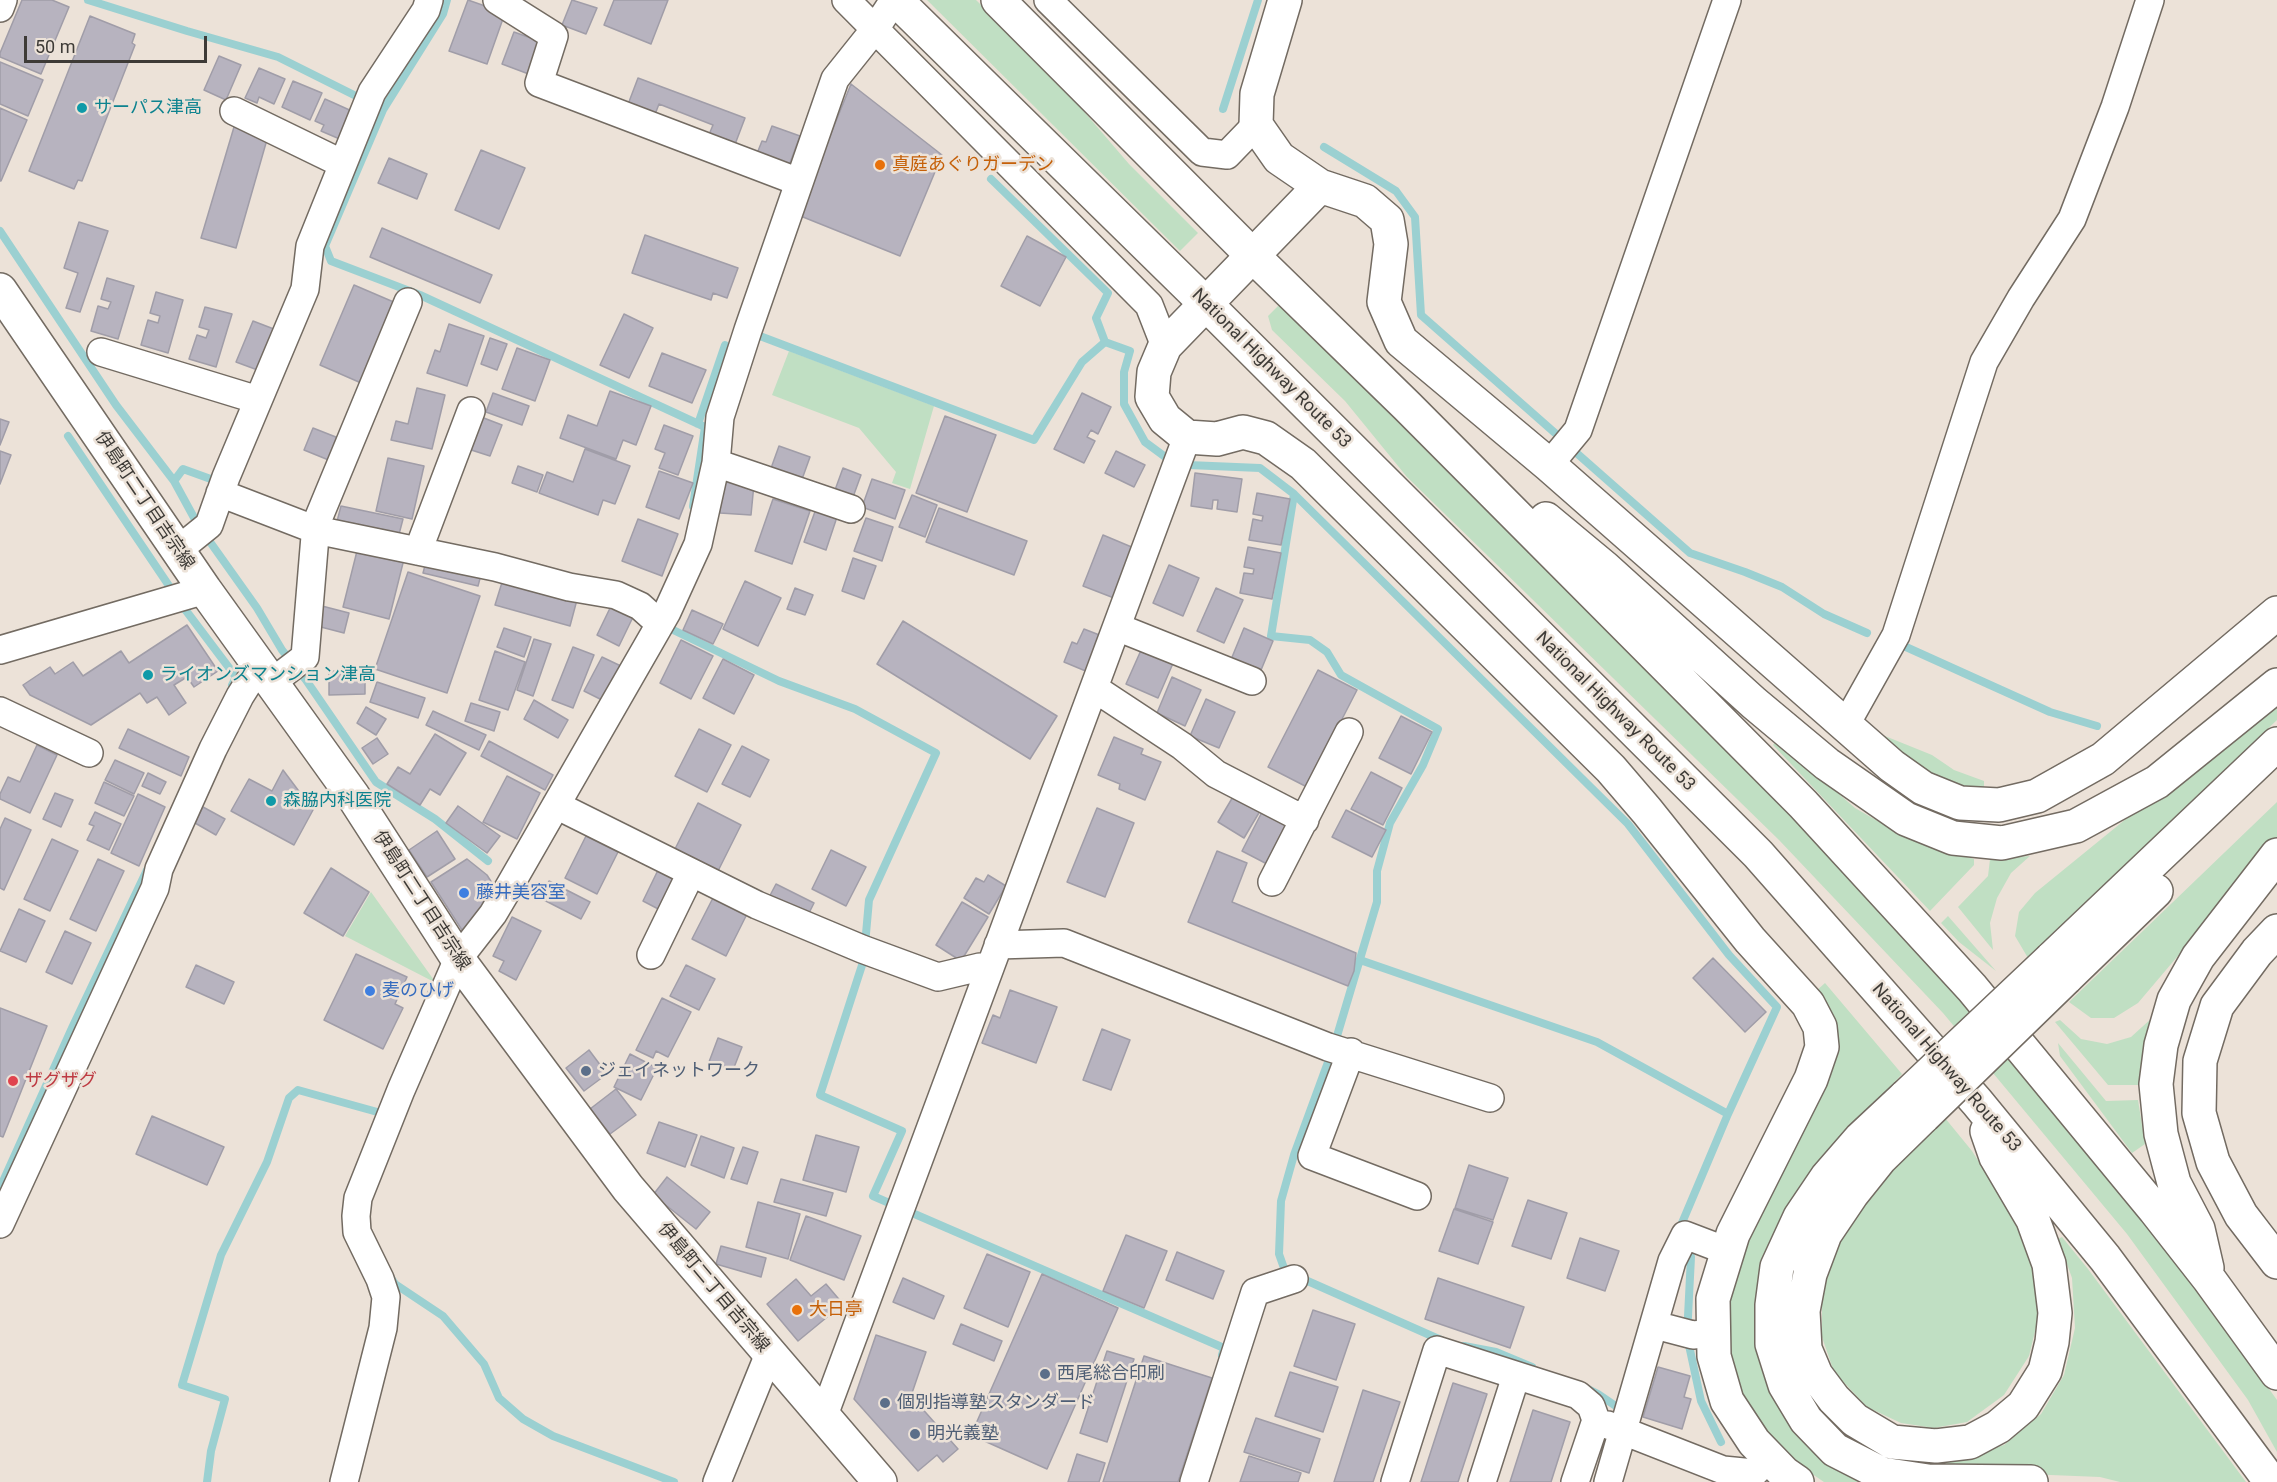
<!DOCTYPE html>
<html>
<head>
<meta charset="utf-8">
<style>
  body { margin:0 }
  #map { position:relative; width:2277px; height:1482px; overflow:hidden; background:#ece2d8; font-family:Roboto,sans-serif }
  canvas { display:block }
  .scale { position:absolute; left:24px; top:36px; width:183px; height:27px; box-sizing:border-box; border:3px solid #3e3b37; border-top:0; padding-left:8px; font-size:18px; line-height:21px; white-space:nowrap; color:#3e3b37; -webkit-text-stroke:4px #ece2d8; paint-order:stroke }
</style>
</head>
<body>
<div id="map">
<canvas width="2277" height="1482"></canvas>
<div class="scale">50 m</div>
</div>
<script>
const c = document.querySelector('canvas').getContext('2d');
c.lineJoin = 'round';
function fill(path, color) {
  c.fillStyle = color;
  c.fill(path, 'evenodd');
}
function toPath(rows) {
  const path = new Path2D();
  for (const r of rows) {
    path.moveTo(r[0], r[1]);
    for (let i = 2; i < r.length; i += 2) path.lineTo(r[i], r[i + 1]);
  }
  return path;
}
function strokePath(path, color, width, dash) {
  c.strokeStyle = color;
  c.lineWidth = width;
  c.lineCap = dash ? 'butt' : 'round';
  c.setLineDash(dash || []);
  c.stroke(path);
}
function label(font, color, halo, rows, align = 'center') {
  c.font = font + ' Roboto,"Noto Sans JP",sans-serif';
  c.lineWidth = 5;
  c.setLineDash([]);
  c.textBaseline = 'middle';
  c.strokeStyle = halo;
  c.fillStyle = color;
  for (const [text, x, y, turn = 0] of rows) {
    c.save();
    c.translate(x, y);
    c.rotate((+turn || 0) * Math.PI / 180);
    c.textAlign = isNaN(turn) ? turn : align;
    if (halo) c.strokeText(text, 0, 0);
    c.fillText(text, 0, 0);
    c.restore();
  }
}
const green = toPath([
  [927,0,976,0,1050,72,1129,164,1198,233,1180,251],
  [1278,306,1290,310,1799,820,1960,998,2145,1217,2277,1400,2277,1452,2248,1400,2127,1234,1943,1013,1779,840,1407,477,1345,401,1272,330,1268,316],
  [789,351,934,406,910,489,892,483,896,472,859,428,772,395],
  [2277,696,2277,720,2028,958,2015,936,2019,912,2035,893],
  [1880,734,1932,755,1954,770,1984,781,1984,792,1958,787,1930,774,1897,752],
  [1777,740,1855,808,1895,831,1936,848,1974,859,1974,865,1930,911,1773,745],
  [2277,802,2277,839,2138,1003,2114,1018,2091,1018,2069,1002],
  [2030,856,2011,873,1997,898,1990,923,1993,950,1958,907,1988,876,1990,859],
  [371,892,436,983,345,936],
  [1948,916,1996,971,1959,942,1941,923],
  [1825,983,1902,1074,1850,1131,1789,1211,1763,1354,1870,1482,1824,1482,1790,1459,1760,1426,1738,1389,1726,1346,1725,1299,1744,1236,1828,1078,1815,992],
  [2153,1017,2141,1085,2108,1085,2055,1022,2060,1020,2081,1039,2107,1044,2131,1037],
  [2058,1043,2106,1101,2138,1100,2145,1144,2132,1153,2060,1056],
  [1945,1118,1972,1151,2019,1225,2034,1266,2040,1311,2029,1356,2004,1395,1967,1422,1934,1428,1901,1423,1867,1407,1834,1372,1822,1337,1822,1293,1839,1242,1887,1175],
  [2062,1237,2088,1269,2246,1482,2120,1482,2100,1477,1927,1470,1928,1463,1957,1459,2004,1445,2041,1414,2064,1375,2075,1328,2072,1278,2058,1239]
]);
const stream = toPath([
  [88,0,187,31,278,57,360,98],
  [447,0,443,14,383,110,325,246,331,261,420,295,705,427,693,506],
  [1223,109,1258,0],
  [1324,147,1396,191,1415,217,1421,315,1555,433],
  [991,179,1108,293,1096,318,1105,342,1130,351,1124,372,1124,404,1145,442,1168,459,1188,465,1260,468,1294,494,1271,636,1310,640,1327,652,1341,675,1438,729,1423,765,1390,823,1377,871,1377,902,1334,1046,1294,1155,1281,1201,1279,1254,1285,1271,1441,1340],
  [0,231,116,405,174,481,198,525,257,608,282,650,306,680,376,782,435,819,488,861],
  [752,333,1034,440,1082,362,1105,342],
  [698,424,725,345],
  [68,436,184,608,236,677,232,685],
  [1572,449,1690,553,1745,572,1782,587,1824,614,1867,633],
  [174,481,183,469,219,482],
  [1294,494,1628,824,1729,955,1777,1007,1728,1114],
  [667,627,779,681,855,709,936,753,869,900,865,945],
  [1906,647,2050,712,2097,726],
  [865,956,820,1095,902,1131,873,1196,1224,1348,1222,1355],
  [1360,960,1597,1042,1728,1114,1679,1230],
  [0,1188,72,1028,147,870],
  [1691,1257,1687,1336,1701,1401,1721,1442],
  [391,1278,395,1284,443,1316,484,1364,499,1398,523,1419,553,1436,674,1482],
  [1464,1346,1496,1352,1532,1367],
  [1588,1389,1598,1394,1623,1411],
  [207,1482,211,1451,225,1399,182,1385,221,1255,267,1162,289,1098,298,1090,381,1113]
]);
const building = toPath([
  [22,0,52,0,69,7,41,74,0,57,0,53,22,0],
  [468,0,505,13,487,64,449,51,468,0],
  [572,0,597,8,586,34,562,25,572,0],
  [614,0,668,0,651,44,604,25,614,0],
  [90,16,135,34,132,43,135,45,82,181,78,180,74,189,29,171,90,16],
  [514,32,545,43,534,76,502,64,514,32],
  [219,56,241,65,226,100,204,90,219,56],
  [0,62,43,80,28,116,0,104,0,62],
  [259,68,285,79,274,104,259,97,257,103,245,98,259,68],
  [638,78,745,118,734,147,708,137,713,125,659,104,654,117,627,107,638,78],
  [293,81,322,93,310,120,282,107,293,81],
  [851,84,942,155,900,256,798,215,851,84],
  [325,99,354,112,342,140,321,131,324,125,315,121,325,99],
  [0,108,27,120,1,181,0,181,0,108],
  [772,126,800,136,788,168,756,156,762,141,766,142,772,126],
  [234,127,268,136,236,248,201,238,234,127],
  [481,150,525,168,499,229,455,210,481,150],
  [389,158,427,174,417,199,378,183,389,158],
  [79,222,108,231,80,312,66,308,78,273,64,268,79,222],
  [382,228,492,275,480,303,370,257,382,228],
  [645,235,738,268,727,298,713,293,711,300,632,273,645,235],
  [1027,236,1066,257,1040,306,1001,286,1027,236],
  [107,278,134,286,118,339,91,331,98,306,108,309,111,302,101,299,107,278],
  [354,285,403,306,368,386,320,365,354,285],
  [156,292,183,300,168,353,141,345,148,320,158,323,160,316,150,313,156,292],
  [205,307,232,314,216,367,189,359,197,335,206,338,209,330,199,327,205,307],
  [624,314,653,328,629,378,600,365,624,314],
  [253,321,279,331,263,372,236,362,253,321],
  [449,324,484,336,467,386,427,373,435,350,440,352,449,324],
  [490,338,507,344,497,370,481,364,490,338],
  [517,348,550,360,535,401,502,389,517,348],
  [662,353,706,370,692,403,649,386,662,353],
  [417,388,445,395,432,449,391,440,396,421,408,424,417,388],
  [610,391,651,406,636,445,623,440,616,459,560,438,568,415,597,426,610,391],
  [493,393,529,406,522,425,486,412,493,393],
  [1082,393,1111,407,1098,434,1091,430,1087,437,1095,441,1084,463,1054,449,1082,393],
  [476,415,502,425,490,456,465,448,476,415],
  [945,416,996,435,967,512,916,493,945,416],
  [0,419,9,422,0,445,0,419],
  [664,425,693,436,678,475,659,468,665,453,655,449,664,425],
  [313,428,346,441,336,463,304,450,313,428],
  [779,446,810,457,801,482,770,471,779,446],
  [585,449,630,466,615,504,603,500,598,515,539,493,547,472,573,482,585,449],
  [0,451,11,455,0,484,0,451],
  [1116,451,1145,465,1134,487,1105,473,1116,451],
  [388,458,424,466,412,519,376,511,388,458],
  [518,466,543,475,537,492,512,483,518,466],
  [843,468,861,475,853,497,835,490,843,468],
  [659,471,693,483,679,519,646,507,659,471],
  [1195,473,1242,479,1237,512,1217,509,1218,500,1213,500,1212,509,1191,506,1195,473],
  [872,479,905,490,895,519,862,507,872,479],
  [722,482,754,484,751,515,720,513,722,482],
  [1257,493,1290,499,1281,545,1249,540,1253,519,1262,521,1263,516,1253,514,1257,493],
  [912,495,937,505,925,537,899,527,912,495],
  [773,499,810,511,792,564,755,551,773,499],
  [341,506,403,519,397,542,335,529,341,506],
  [817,506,838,514,826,550,804,542,817,506],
  [939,508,1027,541,1014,575,926,542,939,508],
  [866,518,893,527,882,561,854,551,866,518],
  [638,519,678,534,662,576,622,561,638,519],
  [1103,535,1134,548,1114,598,1083,586,1103,535],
  [358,547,404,559,389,619,343,607,358,547],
  [1248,547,1281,553,1272,599,1240,593,1244,573,1253,574,1254,569,1244,567,1248,547],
  [427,558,482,571,478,586,423,573,427,558],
  [853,558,876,566,864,599,842,591,853,558],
  [1169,565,1199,578,1183,616,1153,603,1169,565],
  [408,572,480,596,447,693,375,669,408,572],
  [504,576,578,596,570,626,495,605,504,576],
  [745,581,781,598,758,646,723,629,745,581],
  [795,588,813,595,805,615,787,609,795,588],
  [1216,588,1243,600,1224,643,1197,631,1216,588],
  [612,604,634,615,619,646,597,635,612,604],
  [322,606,349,613,344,633,317,626,322,606],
  [692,610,723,624,713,644,683,630,692,610],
  [903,621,1057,716,1030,759,877,664,903,621],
  [187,625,218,671,194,687,187,677,174,685,186,703,169,715,157,697,147,703,140,693,91,725,30,695,23,685,50,667,55,674,73,662,83,676,121,651,129,663,187,625],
  [504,628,531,637,524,657,497,647,504,628],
  [1244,628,1273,641,1259,675,1230,662,1244,628],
  [1084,629,1102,636,1088,672,1064,662,1072,642,1077,644,1084,629],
  [534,639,551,644,533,696,517,690,534,639],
  [681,640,713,656,691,699,660,683,681,640],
  [573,647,594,655,573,708,552,700,573,647],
  [1142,648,1174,661,1158,698,1126,684,1142,648],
  [495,651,525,662,508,710,479,700,495,651],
  [602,657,623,667,606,702,584,691,602,657],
  [723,659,754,675,734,714,703,698,723,659],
  [1318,670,1357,690,1307,787,1268,767,1318,670],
  [329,671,365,672,365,694,329,695,329,671],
  [1172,677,1201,690,1185,726,1157,713,1172,677],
  [377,682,425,698,418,718,370,702,377,682],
  [1206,699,1235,712,1219,748,1190,736,1206,699],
  [534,700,568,720,558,738,524,719,534,700],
  [471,703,500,712,494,731,465,721,471,703],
  [366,707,386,719,376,735,357,723,366,707],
  [433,711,486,735,479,750,426,725,433,711],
  [1401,716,1432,732,1411,774,1379,758,1401,716],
  [128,729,189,757,181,776,119,748,128,729],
  [699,729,731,745,707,792,675,776,699,729],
  [435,734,466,753,440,795,430,789,420,805,387,784,398,767,410,774,435,734],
  [1114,737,1143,749,1141,754,1161,762,1145,800,1119,789,1120,784,1098,775,1114,737],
  [377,738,388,754,373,764,362,748,377,738],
  [489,741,553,775,545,790,481,756,489,741],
  [37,745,57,755,30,813,0,799,0,794,8,777,20,782,37,745],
  [742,746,769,760,750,797,722,784,742,746],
  [115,760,144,773,134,794,105,780,115,760],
  [283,770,313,810,294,845,231,811,249,779,272,791,283,770],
  [1371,772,1402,788,1383,825,1351,809,1371,772],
  [148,773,166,782,160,794,142,786,148,773],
  [507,776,540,793,517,839,483,822,507,776],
  [104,782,134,796,124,816,95,803,104,782],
  [1237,790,1263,806,1244,838,1218,822,1237,790],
  [55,793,73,800,61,827,43,819,55,793],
  [138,794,165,807,139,866,111,853,138,794],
  [698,803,741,825,716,875,673,853,698,803],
  [458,806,500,836,487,853,446,823,458,806],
  [203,807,225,819,216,835,195,823,203,807],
  [1097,808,1134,823,1105,897,1067,882,1097,808],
  [1346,810,1386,830,1372,857,1332,837,1346,810],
  [95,812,121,824,109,850,87,840,94,826,89,824,95,812],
  [1262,812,1287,825,1267,864,1242,851,1262,812],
  [5,818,31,830,4,890,0,888,0,829,5,818],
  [437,831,455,859,427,877,409,850,437,831],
  [586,836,618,852,597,894,565,878,586,836],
  [52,839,78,851,50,911,24,899,52,839],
  [831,850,866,867,846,906,812,889,831,850],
  [1217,851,1247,863,1232,902,1356,953,1354,971,1348,986,1188,922,1217,851],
  [98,859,124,871,96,931,70,919,98,859],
  [467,859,487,875,497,891,482,917,462,930,431,882,467,859],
  [660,866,682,877,664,912,643,901,660,866],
  [331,868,369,892,343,936,304,913,331,868],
  [988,875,1006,886,989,914,964,898,976,878,984,882,988,875],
  [549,881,590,902,581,919,540,898,549,881],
  [776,884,814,903,804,923,766,903,776,884],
  [715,894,749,910,726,956,692,939,715,894],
  [962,902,988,917,961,961,936,945,962,902],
  [19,909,45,921,26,962,0,951,19,909],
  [512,917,541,931,516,980,499,971,504,961,493,956,512,917],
  [65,931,91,943,72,984,46,972,65,931],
  [356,954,407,977,395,1004,403,1008,383,1049,324,1020,356,954],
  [1713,958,1766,1012,1745,1032,1693,978,1713,958],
  [196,965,234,982,224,1004,186,987,196,965],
  [686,965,715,979,699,1010,670,996,686,965],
  [1010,990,1057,1007,1036,1063,982,1043,993,1015,1000,1018,1010,990],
  [662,998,691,1012,668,1057,656,1051,653,1058,636,1050,662,998],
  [0,1008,47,1026,3,1137,0,1136,0,1008],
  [1102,1029,1130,1040,1111,1090,1083,1080,1102,1029],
  [718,1038,742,1047,733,1070,709,1062,718,1038],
  [589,1050,607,1074,584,1091,566,1068,589,1050],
  [630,1054,657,1068,641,1100,614,1087,630,1054],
  [616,1089,636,1115,610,1134,590,1109,616,1089],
  [152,1116,224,1147,207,1185,136,1154,152,1116],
  [659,1122,697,1135,685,1167,647,1153,659,1122],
  [816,1135,859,1147,846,1192,803,1180,816,1135],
  [701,1136,734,1148,724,1178,691,1165,701,1136],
  [743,1147,758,1152,747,1184,731,1179,743,1147],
  [1469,1165,1508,1178,1493,1220,1455,1208,1469,1165],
  [667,1177,710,1212,696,1229,653,1195,667,1177],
  [781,1179,833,1193,826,1216,774,1202,781,1179],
  [1528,1200,1567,1213,1551,1259,1512,1246,1528,1200],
  [758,1202,800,1214,788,1259,746,1247,758,1202],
  [1454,1209,1493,1222,1478,1264,1439,1251,1454,1209],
  [806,1216,861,1236,844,1280,790,1260,806,1216],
  [1126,1235,1167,1251,1144,1308,1103,1291,1126,1235],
  [1580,1238,1619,1251,1605,1291,1567,1278,1580,1238],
  [721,1246,766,1258,761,1277,716,1264,721,1246],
  [1177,1252,1224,1271,1213,1299,1166,1280,1177,1252],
  [987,1254,1030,1272,1008,1327,964,1308,987,1254],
  [1042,1274,1118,1308,1047,1469,971,1435,1042,1274],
  [903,1278,944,1296,934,1319,893,1302,903,1278],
  [1438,1278,1524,1307,1510,1348,1425,1319,1438,1278],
  [796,1279,811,1296,826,1284,843,1304,798,1341,767,1304,796,1279],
  [1313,1310,1355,1324,1336,1380,1294,1366,1313,1310],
  [961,1324,1002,1341,994,1361,953,1344,961,1324],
  [876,1335,926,1352,911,1396,958,1449,943,1462,937,1455,918,1471,854,1399,876,1335],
  [1107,1351,1134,1359,1107,1442,1080,1433,1107,1351],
  [1144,1356,1212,1378,1178,1482,1103,1482,1144,1356],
  [1658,1367,1690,1376,1684,1397,1691,1399,1682,1429,1643,1417,1658,1367],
  [1290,1372,1338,1387,1323,1432,1275,1416,1290,1372],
  [1453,1383,1487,1394,1458,1482,1421,1482,1453,1383],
  [1363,1390,1400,1402,1373,1482,1334,1482,1363,1390],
  [1533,1410,1570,1422,1551,1482,1510,1482,1533,1410],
  [1256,1418,1320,1439,1309,1473,1244,1452,1256,1418],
  [1077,1454,1105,1463,1099,1482,1068,1482,1077,1454],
  [1249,1456,1301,1473,1298,1482,1240,1482,1249,1456]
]);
const street = toPath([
  [497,0,554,36,539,83,799,182],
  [846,0,1149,305,1165,346],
  [1048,0,1202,152,1227,155,1256,125],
  [0,8,3,0],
  [234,111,343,164],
  [101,352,258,400],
  [716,463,851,509],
  [1549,465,1578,430,1727,0],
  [220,493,316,530,495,567,569,587,616,595,640,606,660,624],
  [178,550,209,525,226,477,305,289,310,246,372,92,426,10,429,0],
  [418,551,471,411],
  [1117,627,1252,681],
  [0,650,205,590],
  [271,683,305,657,316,524,408,302],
  [1094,688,1182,746,1216,774,1305,820],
  [0,711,89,753],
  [1845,726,1896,635,1984,362,2021,298,2072,219,2115,107,2150,0],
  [556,805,757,905,862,949,938,977,980,967,990,968],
  [1272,882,1349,732],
  [998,945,1064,943,1328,1047,1490,1098],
  [651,955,691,873],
  [1351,1052,1312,1156,1417,1196],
  [0,1224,155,888,159,869,213,749,240,696,259,666],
  [1655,1325,1693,1335,1714,1333],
  [824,1415,1187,437],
  [1608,1425,1723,1470,1754,1473,1769,1458],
  [344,1482,383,1328,386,1297,380,1279,357,1232,356,1216,358,1198,401,1090,458,959,493,914,509,887,667,612,698,544,716,463,720,417,748,330,835,79,875,29,894,0],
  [717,1482,769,1354],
  [1194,1482,1255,1292,1294,1279],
  [1395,1482,1437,1350,1578,1395,1591,1406,1596,1420,1575,1482],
  [1482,1482,1516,1376],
  [1608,1482,1672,1261,1685,1235,1727,1251]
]);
const secondary = toPath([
  [1285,0,1257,94,1256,125,1279,158,1320,186],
  [0,290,205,590,353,796,458,959,628,1188,880,1482],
  [2277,931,2257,952,2217,1006,2200,1061,2199,1113,2213,1162,2241,1215,2277,1262],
  [1797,1482,1784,1473,1754,1442,1727,1401,1714,1356,1713,1299,1733,1234,1811,1079,1822,1047,1820,1027,1808,1004,1750,940,1647,811,1611,769,1303,464,1266,438,1243,432,1217,439,1187,437,1165,419,1152,397,1154,372,1165,346,1320,186,1365,201,1387,220,1391,244,1384,302,1401,341,1549,465,1892,766,1923,788,1960,803,1999,805,2037,796,2103,759,2277,613]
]);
const highway = toPath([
  [896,0,1205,303,1758,854,1977,1102,2105,1258,2271,1482],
  [998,0,1253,256,1407,406,1803,804,1972,988,2155,1210,2209,1279,2277,1373],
  [1546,519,1605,568,1754,703,1827,764,1906,819,1953,838,2002,843,2076,826,2157,782,2277,685],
  [2051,959,2277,744],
  [2066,978,2156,891],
  [1906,1096,1860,1139,1827,1177,1800,1217,1777,1267,1772,1305,1772,1344,1785,1385,1806,1420,1835,1450,1882,1474,1928,1481,2031,1482],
  [1924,1116,1880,1159,1852,1194,1825,1234,1810,1274,1803,1311,1805,1349,1816,1375,1834,1399,1855,1420,1892,1442,1936,1446,1970,1442,1998,1427,2023,1406,2045,1371,2052,1342,2055,1313,2049,1264,2033,1220,1996,1157,1987,1131],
  [2207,1268,2198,1229,2174,1183,2161,1134,2156,1084,2161,1045,2174,1000,2198,957,2277,855]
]);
const highwayBridge = toPath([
  [1906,1096,2051,959],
  [1924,1116,2066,978]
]);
const markers = [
  [82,108,6,"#0f9aa8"],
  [880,165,6,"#e8710a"],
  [148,675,6,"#0f9aa8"],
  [271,801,6,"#0f9aa8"],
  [464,893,6,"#3f7fe0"],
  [370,991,6,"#3f7fe0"],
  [586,1071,6,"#5c6f8a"],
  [13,1081,6,"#e0444e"],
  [797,1310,6,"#e8710a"],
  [1045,1374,6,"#5c6f8a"],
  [885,1403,6,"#5c6f8a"],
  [915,1434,6,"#5c6f8a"]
];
const cultureNames = [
  ["サーパス津高",94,108],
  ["ライオンズマンション津高",160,675],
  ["森脇内科医院",283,801]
];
const foodNames = [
  ["真庭あぐりガーデン",892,165],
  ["大日亭",809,1310]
];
const streetNames = [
  ["National Highway Route 53",1271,369,45],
  ["伊島町二丁目吉宗線",144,501,56],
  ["National Highway Route 53",1615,712,45],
  ["伊島町二丁目吉宗線",421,901,57],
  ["National Highway Route 53",1946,1068,49],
  ["伊島町二丁目吉宗線",713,1288,50]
];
const shopNames = [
  ["藤井美容室",476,893],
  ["麦のひげ",382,991]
];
const serviceNames = [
  ["ジェイネットワーク",598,1071],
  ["西尾総合印刷",1057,1374],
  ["個別指導塾スタンダード",897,1403],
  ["明光義塾",927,1434]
];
const healthNames = [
  ["ザグザグ",25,1081]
];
fill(green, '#c0dfc3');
strokePath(stream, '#9bd0d1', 8);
fill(building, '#b7b3bf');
strokePath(building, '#a09da8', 1.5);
strokePath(street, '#736b62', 30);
strokePath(secondary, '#736b62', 36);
strokePath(highway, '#736b62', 36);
strokePath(street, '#fff', 27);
strokePath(secondary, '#fff', 33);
strokePath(highway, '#fff', 33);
strokePath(highwayBridge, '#736b62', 36, []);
strokePath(highwayBridge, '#fff', 33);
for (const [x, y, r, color] of markers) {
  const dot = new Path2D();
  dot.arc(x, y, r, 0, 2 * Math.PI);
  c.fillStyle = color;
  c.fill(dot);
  strokePath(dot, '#ece2d8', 2);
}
label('18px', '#0d838f', '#ece2d8', cultureNames, 'left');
label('18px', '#c56008', '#ece2d8', foodNames, 'left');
label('18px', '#3e3b37', '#ece2d8', streetNames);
label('18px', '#366cbe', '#ece2d8', shopNames, 'left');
label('18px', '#4e5e75', '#ece2d8', serviceNames, 'left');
label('18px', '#be3a42', '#ece2d8', healthNames, 'left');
</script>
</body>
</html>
